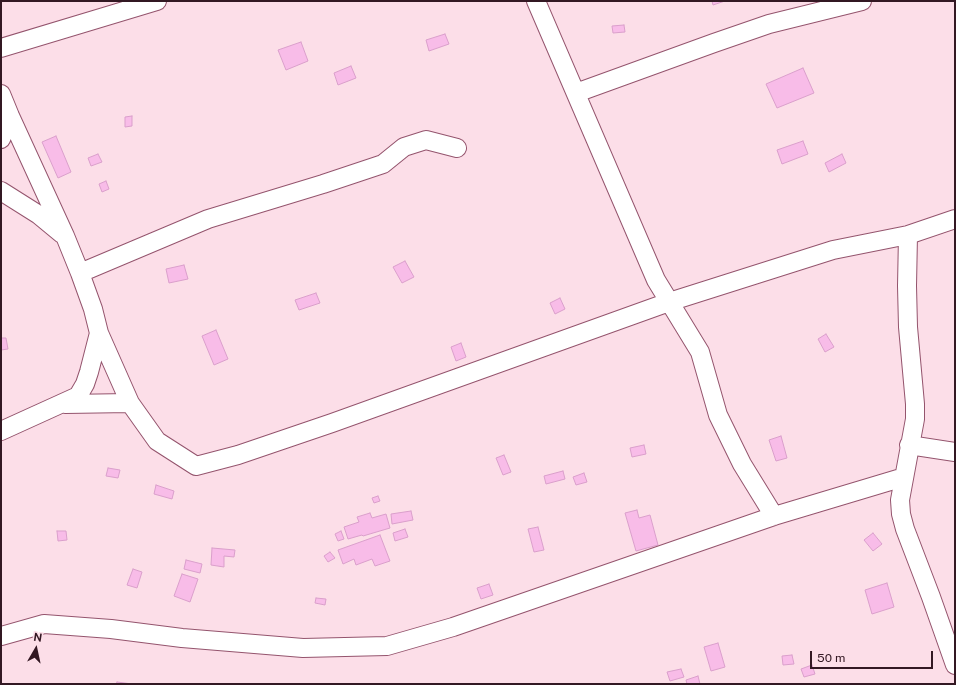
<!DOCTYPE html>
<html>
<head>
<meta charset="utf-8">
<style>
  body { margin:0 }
  #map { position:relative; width:956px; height:685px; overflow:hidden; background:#fcdee8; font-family:"Public Sans",sans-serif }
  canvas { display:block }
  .frame { position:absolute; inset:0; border:2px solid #331823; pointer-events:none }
  .north { position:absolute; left:16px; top:629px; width:40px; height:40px; -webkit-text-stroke:3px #fcdee8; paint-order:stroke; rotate:9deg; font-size:11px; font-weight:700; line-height:16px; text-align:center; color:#331823 }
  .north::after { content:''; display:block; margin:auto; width:14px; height:18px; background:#331823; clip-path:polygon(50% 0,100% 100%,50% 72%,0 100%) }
  .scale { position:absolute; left:810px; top:651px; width:123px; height:18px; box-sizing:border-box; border:2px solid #331823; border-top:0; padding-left:5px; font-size:12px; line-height:14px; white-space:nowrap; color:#331823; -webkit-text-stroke:3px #fcdee8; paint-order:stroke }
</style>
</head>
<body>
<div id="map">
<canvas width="956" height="685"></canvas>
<div class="frame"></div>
<div class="north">N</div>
<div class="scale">50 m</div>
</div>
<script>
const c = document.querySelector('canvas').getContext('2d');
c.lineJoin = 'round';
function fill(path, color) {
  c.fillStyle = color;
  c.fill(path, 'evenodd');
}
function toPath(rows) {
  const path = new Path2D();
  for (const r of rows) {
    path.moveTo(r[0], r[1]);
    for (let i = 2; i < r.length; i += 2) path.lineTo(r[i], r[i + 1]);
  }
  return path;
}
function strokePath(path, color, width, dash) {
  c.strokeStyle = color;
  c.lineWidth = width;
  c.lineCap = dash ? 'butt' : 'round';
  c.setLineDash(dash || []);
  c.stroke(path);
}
const building = toPath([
  [712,1,725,1,713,5,712,1],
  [624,25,625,32,613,33,612,26,624,25],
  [445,34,449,44,429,51,426,40,445,34],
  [301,42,308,61,286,70,278,50,301,42],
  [351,66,356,78,338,85,334,73,351,66],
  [803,68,814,93,777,108,766,84,803,68],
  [132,116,132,126,125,127,125,117,132,116],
  [56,136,71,172,58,178,42,142,56,136],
  [803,141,808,154,782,164,777,150,803,141],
  [98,154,102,162,91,166,88,158,98,154],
  [842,154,846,163,829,172,825,163,842,154],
  [106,181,109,189,102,192,99,184,106,181],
  [405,261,414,277,402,283,393,267,405,261],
  [184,265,188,279,169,283,166,269,184,265],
  [316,293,320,303,299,310,295,300,316,293],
  [560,298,565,309,555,314,550,303,560,298],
  [216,330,228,359,214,365,202,336,216,330],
  [826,334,834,347,825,352,818,339,826,334],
  [1,338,6,338,8,349,1,350,1,338],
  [461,343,466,357,456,361,451,347,461,343],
  [781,436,787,458,776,461,769,440,781,436],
  [644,445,646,454,632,457,630,448,644,445],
  [504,455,511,472,503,475,496,458,504,455],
  [108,468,120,470,118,478,106,476,108,468],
  [563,471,565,479,546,484,544,476,563,471],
  [584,473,587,482,576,485,573,477,584,473],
  [156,485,174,491,172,499,154,494,156,485],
  [378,496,380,501,374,503,372,498,378,496],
  [637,510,639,518,650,515,658,545,636,551,625,513,637,510],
  [411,511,413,520,392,524,391,514,411,511],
  [370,513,372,518,386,514,390,528,363,536,362,535,348,539,344,527,359,522,357,517,370,513],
  [538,527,544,550,534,552,528,529,538,527],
  [405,529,408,537,395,541,393,533,405,529],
  [57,531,66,531,67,540,58,541,57,531],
  [341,531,344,539,338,541,335,534,341,531],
  [873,533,882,544,873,551,864,540,873,533],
  [380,535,390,561,375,566,372,559,356,565,354,559,343,564,338,550,380,535],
  [212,548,235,550,234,557,224,556,224,567,211,565,212,548],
  [330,552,335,558,328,562,324,556,330,552],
  [186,560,202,564,200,573,184,569,186,560],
  [133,569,142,572,137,588,127,585,133,569],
  [182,574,198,579,190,602,174,596,182,574],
  [887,583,894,607,872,614,865,590,887,583],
  [489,584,493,595,481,599,477,588,489,584],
  [316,598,326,599,325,605,315,603,316,598],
  [718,643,725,667,711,671,704,647,718,643],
  [792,655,794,664,783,665,782,656,792,655],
  [812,665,815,674,804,677,801,669,812,665],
  [681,669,684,677,670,681,667,672,681,669],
  [698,676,700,684,687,684,686,680,698,676],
  [117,682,132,684,116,684,117,682]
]);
const minor = toPath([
  [536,1,656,280,700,352,718,415,742,464,774,516],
  [1,48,157,1],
  [576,93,714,43,769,24,862,1],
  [1,94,10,116,65,236,80,273,93,309,99,333,89,372,85,384,78,396,1,431],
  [1,139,10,116],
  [1,191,39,215,62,234],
  [908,235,907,286,908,327,915,404,915,419,900,500,901,514,905,529,931,597,955,665],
  [80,273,208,219,323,184,383,164,404,147,426,140,457,148],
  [99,333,130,403,157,441,196,466,238,455,332,423,669,302,833,250,908,235,955,219],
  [65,404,130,403],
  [909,445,955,452],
  [1,636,44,624,111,629,182,638,303,648,387,646,453,627,774,516,904,477]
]);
fill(building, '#f8bce8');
strokePath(building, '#da9fcb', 1);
strokePath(minor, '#94546d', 20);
strokePath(minor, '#fff', 18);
</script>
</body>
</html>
